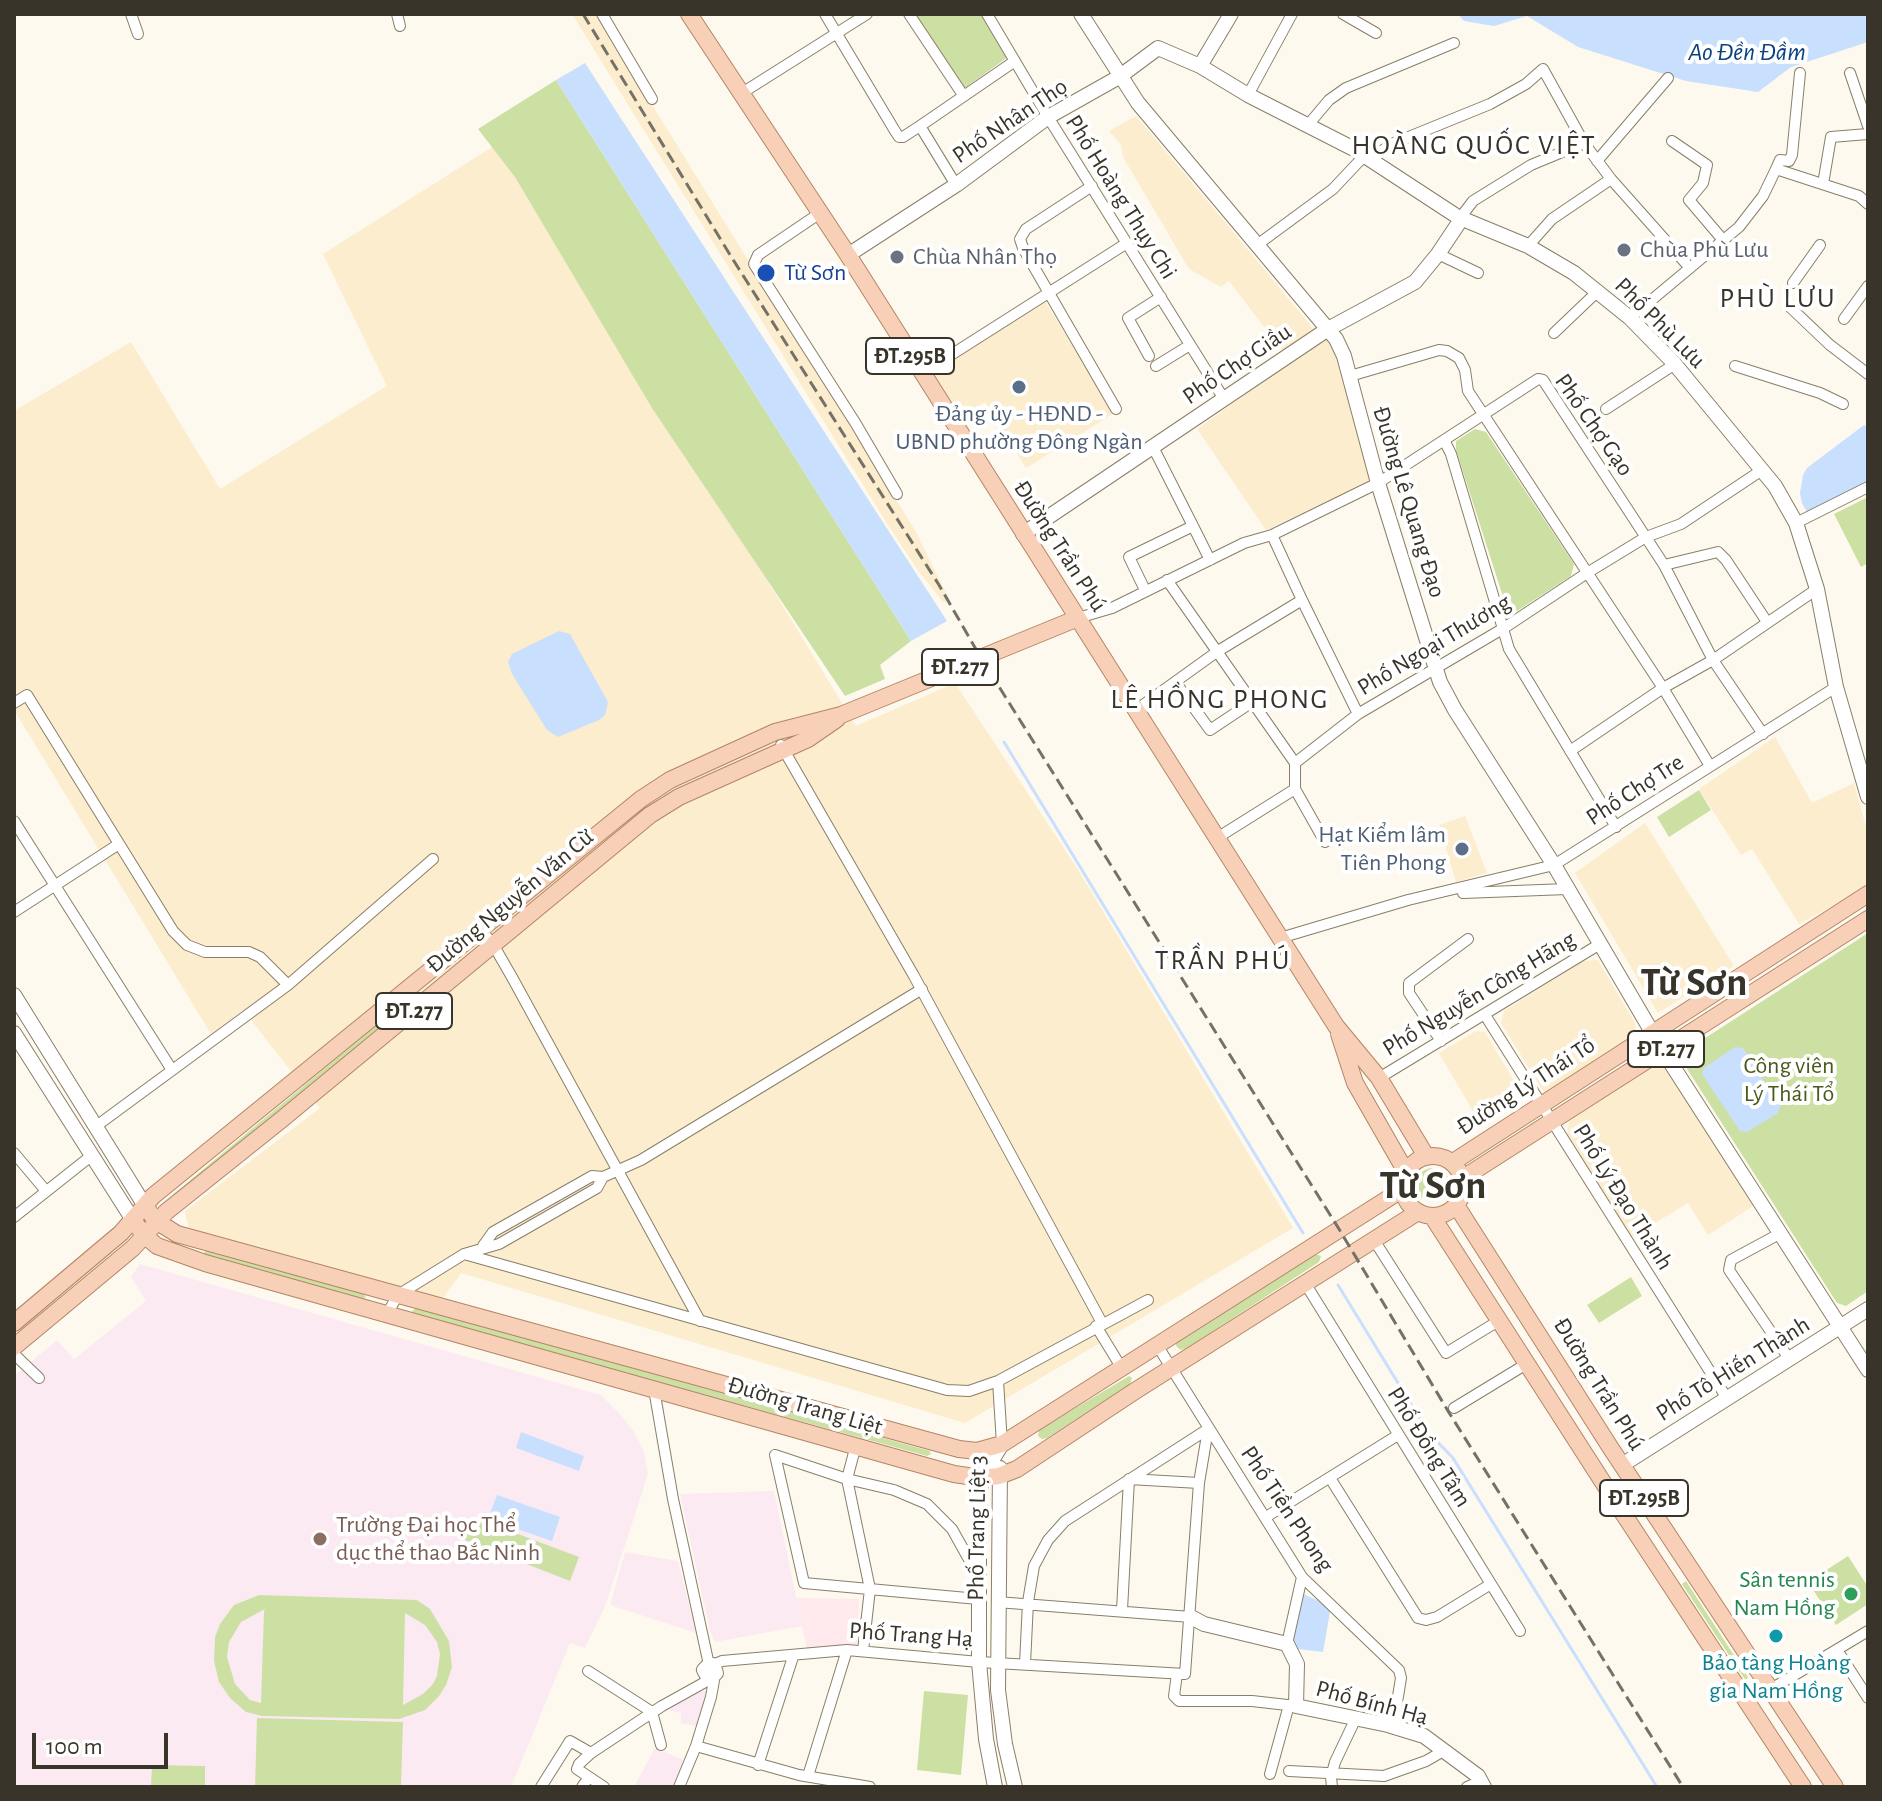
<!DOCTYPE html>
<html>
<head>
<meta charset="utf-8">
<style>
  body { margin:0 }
  #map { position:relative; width:1882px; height:1801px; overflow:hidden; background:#fef9ef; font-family:"Alegreya Sans",sans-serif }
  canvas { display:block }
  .frame { position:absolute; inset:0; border:16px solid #38342a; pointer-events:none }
  .scale { position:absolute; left:32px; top:1733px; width:136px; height:36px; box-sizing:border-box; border:4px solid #38342a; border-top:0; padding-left:10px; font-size:24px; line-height:28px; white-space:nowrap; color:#38342a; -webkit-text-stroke:6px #fff; paint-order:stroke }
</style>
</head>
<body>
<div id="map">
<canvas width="1882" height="1801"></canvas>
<div class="frame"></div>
<div class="scale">100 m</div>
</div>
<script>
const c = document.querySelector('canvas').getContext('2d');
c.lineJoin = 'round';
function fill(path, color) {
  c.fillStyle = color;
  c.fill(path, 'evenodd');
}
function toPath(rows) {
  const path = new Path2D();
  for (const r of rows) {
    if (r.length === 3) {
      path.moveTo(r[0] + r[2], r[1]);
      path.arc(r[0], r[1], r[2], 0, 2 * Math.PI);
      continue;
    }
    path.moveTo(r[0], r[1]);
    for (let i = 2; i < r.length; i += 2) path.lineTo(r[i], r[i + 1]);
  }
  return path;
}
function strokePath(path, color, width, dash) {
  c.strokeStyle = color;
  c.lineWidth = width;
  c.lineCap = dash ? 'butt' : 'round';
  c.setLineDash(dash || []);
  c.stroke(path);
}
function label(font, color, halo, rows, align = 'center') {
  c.font = font + ' "Alegreya Sans",sans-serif';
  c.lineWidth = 8;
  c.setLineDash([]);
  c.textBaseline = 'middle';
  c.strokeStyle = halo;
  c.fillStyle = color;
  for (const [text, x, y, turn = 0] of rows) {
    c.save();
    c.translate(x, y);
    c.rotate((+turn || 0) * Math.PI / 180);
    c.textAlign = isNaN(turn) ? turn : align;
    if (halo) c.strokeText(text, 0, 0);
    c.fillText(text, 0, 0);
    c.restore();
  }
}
const built = toPath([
  [572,14,596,14,916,532,949,599,944,603,919,572,886,522],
  [1136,116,1225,222,1316,332,1284,353,1229,281,1221,287,1189,269,1123,157,1121,145,1109,131],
  [500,142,856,726,955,683,1077,868,1293,1228,965,1423,461,1273,440,1302,189,1230,185,1211,320,1108,243,1010,211,1034,14,710,14,411,131,342,220,489,387,386,323,254],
  [1039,302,1046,303,1114,413,1026,468,985,402,959,418,930,372],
  [1326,337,1345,372,1371,481,1266,530,1197,429],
  [1775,737,1812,803,1854,783,1868,834,1868,887,1799,924,1752,849,1741,855,1699,789],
  [1465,816,1487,873,1456,882,1439,825],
  [1645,823,1734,966,1658,1013,1575,873],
  [1598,960,1635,1023,1636,1038,1551,1092,1543,1091,1501,1023,1504,1011,1583,961],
  [1476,1031,1485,1032,1517,1086,1517,1102,1481,1125,1439,1053],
  [1663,1064,1755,1205,1708,1235,1688,1203,1632,1237,1567,1135,1570,1116,1645,1068]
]);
const education = toPath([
  [140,1264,601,1395,620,1414,634,1432,644,1452,648,1474,606,1604,585,1648,570,1643,511,1787,14,1787,14,1376,57,1340,74,1359,146,1301,131,1277],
  [774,1491,802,1626,715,1642,710,1631,680,1494],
  [625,1552,678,1561,696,1633,610,1605],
  [690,1689,707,1691,700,1727,681,1723,681,1713,671,1711,666,1705],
  [655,1748,684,1760,674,1787,634,1787]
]);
const medical = toPath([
  [796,1598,859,1599,857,1646,807,1649]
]);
const green = toPath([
  [914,14,983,14,1008,57,962,90],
  [556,80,911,641,880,665,885,679,845,696,652,408,515,177,478,129],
  [1475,429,1486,432,1574,564,1571,576,1517,611,1508,610,1506,606,1456,450,1456,441],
  [1868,497,1868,563,1861,567,1834,514],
  [1699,790,1711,810,1669,837,1657,817],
  [1868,933,1868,1291,1846,1306,1837,1303,1682,1061,1685,1051],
  [397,1008,401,1011,398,1014,167,1202,158,1207],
  [1433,1185,17],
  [206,1250,364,1294,366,1297,363,1299,206,1255,204,1253],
  [1315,1254,1321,1256,1319,1262,1187,1348,1181,1350,1177,1347,1175,1343],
  [1631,1277,1642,1296,1599,1323,1587,1305],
  [416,1308,930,1451,931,1454,927,1456,413,1314,412,1311],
  [1129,1376,1132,1378,1130,1384,1047,1438,1042,1439,1038,1436,1039,1430],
  [473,1517,579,1557,570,1581,465,1540],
  [1848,1556,1868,1587,1868,1604,1836,1625,1808,1582],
  [1686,1581,1748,1677,1746,1681,1682,1584],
  [259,1595,417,1600,430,1609,449,1641,452,1667,446,1685,439,1696,425,1710,399,1719,262,1716,246,1712,230,1698,219,1682,214,1661,215,1637,220,1624,234,1605],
  [265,1609,264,1611,261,1703,250,1700,235,1684,227,1657,229,1642,241,1622],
  [405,1613,425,1625,437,1642,440,1654,437,1676,433,1684,423,1694,403,1705],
  [924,1691,968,1695,961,1775,917,1770],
  [257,1718,403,1722,401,1787,255,1787],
  [152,1765,205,1766,205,1787,151,1787]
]);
const water = toPath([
  [1458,14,1868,14,1868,42,1791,67,1758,92,1686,81,1578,47,1527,16,1494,26,1464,21],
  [585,63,947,621,911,641,556,80],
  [1864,425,1868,427,1868,483,1808,514,1802,503,1800,493,1803,475,1807,468],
  [559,631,570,634,608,702,605,715,599,720,558,737,547,730,512,674,508,662,512,654],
  [1735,1047,1743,1048,1780,1106,1778,1113,1747,1132,1740,1131,1702,1074,1704,1068],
  [521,1432,584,1456,579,1471,516,1448],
  [497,1495,560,1517,552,1541,488,1519],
  [1303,1594,1331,1606,1323,1652,1298,1649,1291,1641]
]);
const stream = toPath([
  [1004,742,1303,1233],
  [1338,1285,1428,1432,1453,1458,1657,1787]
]);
const street = toPath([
  [131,14,138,34],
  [397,14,400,26],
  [602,14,652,99],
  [825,14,895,131,899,137,903,137,920,126,956,185],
  [909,14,963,95],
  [987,14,1048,117,1224,399],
  [1343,14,1376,33],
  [1850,73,1868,126],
  [742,93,867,14],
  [1248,95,1292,14],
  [1308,125,1329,100,1346,88,1454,43],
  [920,126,1015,61],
  [1672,141,1707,165,1703,183,1689,200,1723,240],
  [1369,159,1394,143,1490,104,1526,84,1543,69,1584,143,1611,179],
  [1597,161,1668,78],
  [1776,169,1780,160,1789,161,1792,155,1800,73],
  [1823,184,1831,137,1868,134],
  [1092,186,1026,229,1020,239,1023,248,1116,409],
  [820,213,758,255,754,264,856,424,897,494],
  [1460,218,1473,201,1531,165,1584,143],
  [1257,245,1333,189,1365,155],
  [1528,246,1552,219,1611,179,1690,268],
  [1438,254,1478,273],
  [1793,283,1820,245],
  [1790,307,1830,345,1868,374],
  [1630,318,1739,227,1763,196,1776,169,1859,196,1868,204],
  [1844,319,1868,286],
  [1554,333,1598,291],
  [1149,356,1128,318,1161,297],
  [1156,366,1190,345],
  [1735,366,1820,393,1843,404],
  [921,374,1127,243],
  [1350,376,1439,350,1447,351,1459,358,1465,370,1468,391,1663,688,1710,766],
  [1606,409,1675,364],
  [1444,440,1451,454,1509,649,1616,827],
  [1153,447,1193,526],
  [1796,523,1868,487],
  [1272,535,1302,600],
  [1664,565,1718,552,1726,560,1767,622],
  [1167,580,1295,763],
  [1145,590,1129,557,1193,526,1210,560],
  [1078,618,1112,608,1244,543,1272,535,1378,483,1538,379,1543,380,1664,565,1713,660,1763,734],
  [1176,683,1210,730,1252,702],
  [14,703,27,695,173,931,187,945,205,952,249,952,260,957,288,985],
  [1136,710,1218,651,1302,600,1358,714,1504,628,1587,573,1646,537,1681,524,1762,470],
  [781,745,914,976,1102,1323],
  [1570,751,1663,688,1713,660,1817,589],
  [1295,763,1295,789,1325,842],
  [1295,763,1358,714],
  [14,821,172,1070],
  [1217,838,1295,789],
  [1463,893,1567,889],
  [14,912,119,844],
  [481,930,494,946,513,979,700,1321],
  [1280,938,1408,900,1554,865,1836,687],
  [1485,1015,1728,1400],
  [1441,1041,1409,993,1409,983,1468,939],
  [1379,1078,1600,944],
  [95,1127,288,985,433,859],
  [14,1153,46,1191],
  [14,1217,91,1156],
  [1781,1233,1731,1260,1729,1270,1790,1360],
  [1374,1240,1446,1353,1500,1320],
  [483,1246,493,1232,592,1176,603,1177,641,1160,922,989],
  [464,1254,947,1390,969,1391,998,1381,1148,1300],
  [1305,1283,1520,1631],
  [387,1314,398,1295,464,1254,499,1244,597,1188,603,1177],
  [1096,1326,1121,1367],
  [1157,1345,1302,1577,1399,1670,1401,1678,1393,1727],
  [14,1354,39,1378],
  [998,1381,1002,1444],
  [654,1389,673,1499,709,1665,713,1665,722,1661,847,1650,979,1662,1185,1674,1199,1483,1208,1429],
  [1454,1408,1528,1363],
  [856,1445,847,1479,870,1589,863,1651],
  [775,1455,804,1583,978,1599],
  [775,1455,847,1479,894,1490,927,1504,952,1529,976,1572],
  [1330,1478,1418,1618,1426,1620,1437,1617,1491,1584],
  [1266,1517,1398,1435],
  [997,1602,1191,1617],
  [1122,1610,1129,1479,1199,1483],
  [1287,1644,1302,1577],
  [1837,1650,1868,1698],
  [1025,1664,1028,1602,1034,1566,1048,1540,1065,1521,1208,1429],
  [588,1671,652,1712,661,1745],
  [1177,1674,1174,1696,1179,1701,1252,1701,1296,1706],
  [1771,1689,1868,1631],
  [696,1746,799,1775,870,1787],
  [758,1765,793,1657],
  [1289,1771,1384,1776,1426,1761,1445,1750],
  [1270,1774,1289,1705],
  [808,1776,847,1650],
  [541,1787,570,1741,591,1753],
  [582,1787,589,1777],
  [604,1787,577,1769,579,1764,591,1753,662,1706,707,1681,710,1677],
  [679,1787,696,1746,711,1697,715,1675],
  [1332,1787,1331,1777,1335,1762,1355,1720],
  [1467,1787,1481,1781]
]);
const secondary = toPath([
  [1081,14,1138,103,1336,339,1344,356,1378,483,1440,682,1455,710,1554,865,1652,1032],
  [1200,66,1231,14],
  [848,255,956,185,1048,117,1119,77,1158,48,1200,66,1248,95,1354,149,1458,217,1528,246,1574,273,1630,318,1673,362,1775,486,1796,523,1817,589,1836,687,1868,797],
  [1023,534,1328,329,1415,282,1438,254,1462,218],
  [14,995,145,1206],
  [14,1033,133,1220],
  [1663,1051,1868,1370],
  [1622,1465,1868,1309],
  [1000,1468,998,1690,1005,1744,1015,1787],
  [1191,1617,1204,1624,1287,1644,1297,1664,1296,1706,1388,1725,1424,1736,1478,1776,1484,1787],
  [709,1665,704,1670,708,1677,716,1673,713,1665],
  [995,1787,986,1739,979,1662,979,1518,981,1478,1002,1444]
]);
const primary = toPath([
  [689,14,848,255,1336,1026,1379,1078,1426,1156],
  [1339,1034,1355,1083,1406,1172],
  [1433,1186,30],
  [1453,1162,1868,894],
  [1463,1178,1868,919],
  [1456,1205,1610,1447,1835,1787],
  [145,1206,156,1221,177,1234,959,1449,977,1451,1002,1444,1403,1189],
  [1432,1216,1615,1501,1803,1787],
  [133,1220,144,1235,157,1246,205,1263,954,1474,981,1478,999,1476,1017,1469,1135,1391,1418,1212],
  [14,1323,121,1233,153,1196,641,799,670,780,775,732,841,715,1078,618],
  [14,1347,133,1248,166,1212,281,1120,650,815,679,797,808,739,837,719]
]);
const rail = toPath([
  [583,14,732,258,939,585,981,658,1339,1229,1448,1411,1683,1787]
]);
const markers = [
  [1624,250,8,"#6b7280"],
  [897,257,8,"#6b7280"],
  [766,273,10,"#1a4fb4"],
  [1019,387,8,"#5c6f8a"],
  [1462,849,8,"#5c6f8a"],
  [320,1539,8,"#8d6e63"],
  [1851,1594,8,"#2e9e5b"],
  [1776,1636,8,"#0f9aa8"]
];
const shields = [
  [910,356,88],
  [960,667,76],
  [414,1011,76],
  [1666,1049,76],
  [1644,1498,88]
];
const shieldNames = [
  ["ĐT.295B",910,356],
  ["ĐT.277",960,667],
  ["ĐT.277",414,1011],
  ["ĐT.277",1666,1049],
  ["ĐT.295B",1644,1498]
];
const streetNames = [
  ["Phố Nhân Thọ",1010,121,-34],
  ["Phố Hoàng Thụy Chi",1121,197,58],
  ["Phố Phù Lưu",1660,323,45],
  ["Phố Chợ Giầu",1237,364,-34],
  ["Phố Chợ Gạo",1594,425,55],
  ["Đường Lê Quang Đạo",1409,502,73],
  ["Đường Trần Phú",1060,546,57],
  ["Phố Ngoại Thương",1434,645,-31],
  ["Phố Chợ Tre",1635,790,-33],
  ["Đường Nguyễn Văn Cừ",510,901,-40],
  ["Phố Nguyễn Công Hãng",1479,994,-31],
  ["Đường Lý Thái Tổ",1526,1086,-33],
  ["Phố Lý Đạo Thành",1623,1197,58],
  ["Phố Tô Hiến Thành",1733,1369,-32],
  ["Đường Trần Phú",1599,1384,58],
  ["Đường Trang Liệt",805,1406,16],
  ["Phố Đồng Tâm",1429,1447,58],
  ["Phố Tiền Phong",1287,1509,56],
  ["Phố Trang Liệt 3",977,1528,-89],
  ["Phố Trang Hạ",911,1635,4],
  ["Phố Bính Hạ",1372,1703,15]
];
const worshipNames = [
  ["Chùa Phù Lưu",1640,250],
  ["Chùa Nhân Thọ",913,257]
];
const transitNames = [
  ["Từ Sơn",784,273]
];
const serviceNames = [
  ["Đảng ủy - HĐND -",1019,414],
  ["UBND phường Đông Ngàn",1019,442],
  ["Hạt Kiểm lâm",1446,835,"right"],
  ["Tiên Phong",1446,863,"right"]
];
const parkNames = [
  ["Công viên",1789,1066],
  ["Lý Thái Tổ",1789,1094]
];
const educationNames = [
  ["Trường Đại học Thể",336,1525],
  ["dục thể thao Bắc Ninh",336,1553]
];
const leisureNames = [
  ["Sân tennis",1835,1580],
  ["Nam Hồng",1835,1608]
];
const cultureNames = [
  ["Bảo tàng Hoàng",1776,1663],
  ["gia Nam Hồng",1776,1691]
];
const waterNames = [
  ["Ao Đền Đầm",1747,52]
];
const quarterNames = [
  ["HOÀNG QUỐC VIỆT",1474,146],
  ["PHÙ LƯU",1778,299],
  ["LÊ HỒNG PHONG",1220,700],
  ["TRẦN PHÚ",1223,961]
];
const townNames = [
  ["Từ Sơn",1694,983],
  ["Từ Sơn",1433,1186]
];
fill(built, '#fbedcd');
fill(education, '#fceaf3');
fill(medical, '#ffe9ec');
fill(green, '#cce0a4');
fill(water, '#c8dffd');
strokePath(stream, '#c8dffd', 3);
strokePath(street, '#897f68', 12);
strokePath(secondary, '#897f68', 16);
strokePath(primary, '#b28566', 18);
strokePath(street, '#fff', 10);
strokePath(secondary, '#fff', 14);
strokePath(primary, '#f8d0b7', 16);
strokePath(rail, '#757167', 3, [12, 6]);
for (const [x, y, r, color] of markers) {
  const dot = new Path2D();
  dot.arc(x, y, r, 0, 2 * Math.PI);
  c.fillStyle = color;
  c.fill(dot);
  strokePath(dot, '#fff', 3);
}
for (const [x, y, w] of shields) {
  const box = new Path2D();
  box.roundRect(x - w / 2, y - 18, w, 36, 6);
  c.fillStyle = '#fff';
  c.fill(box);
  strokePath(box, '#38342a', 2);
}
label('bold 22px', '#38342a', null, shieldNames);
label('24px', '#38342a', '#fff', streetNames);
label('24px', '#5b616d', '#fff', worshipNames, 'left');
label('24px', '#164399', '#fff', transitNames, 'left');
label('24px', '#4e5e75', '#fff', serviceNames);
label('24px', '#495a1b', '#fff', parkNames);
label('24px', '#785e54', '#fff', educationNames, 'left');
label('24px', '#27864d', '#fff', leisureNames, 'right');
label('24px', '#0d838f', '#fff', cultureNames);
label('italic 26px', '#094181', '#fff', waterNames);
c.letterSpacing = '2px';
label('28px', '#38342a', '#fff', quarterNames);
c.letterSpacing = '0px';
label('bold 40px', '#38342a', '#fff', townNames);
</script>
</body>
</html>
